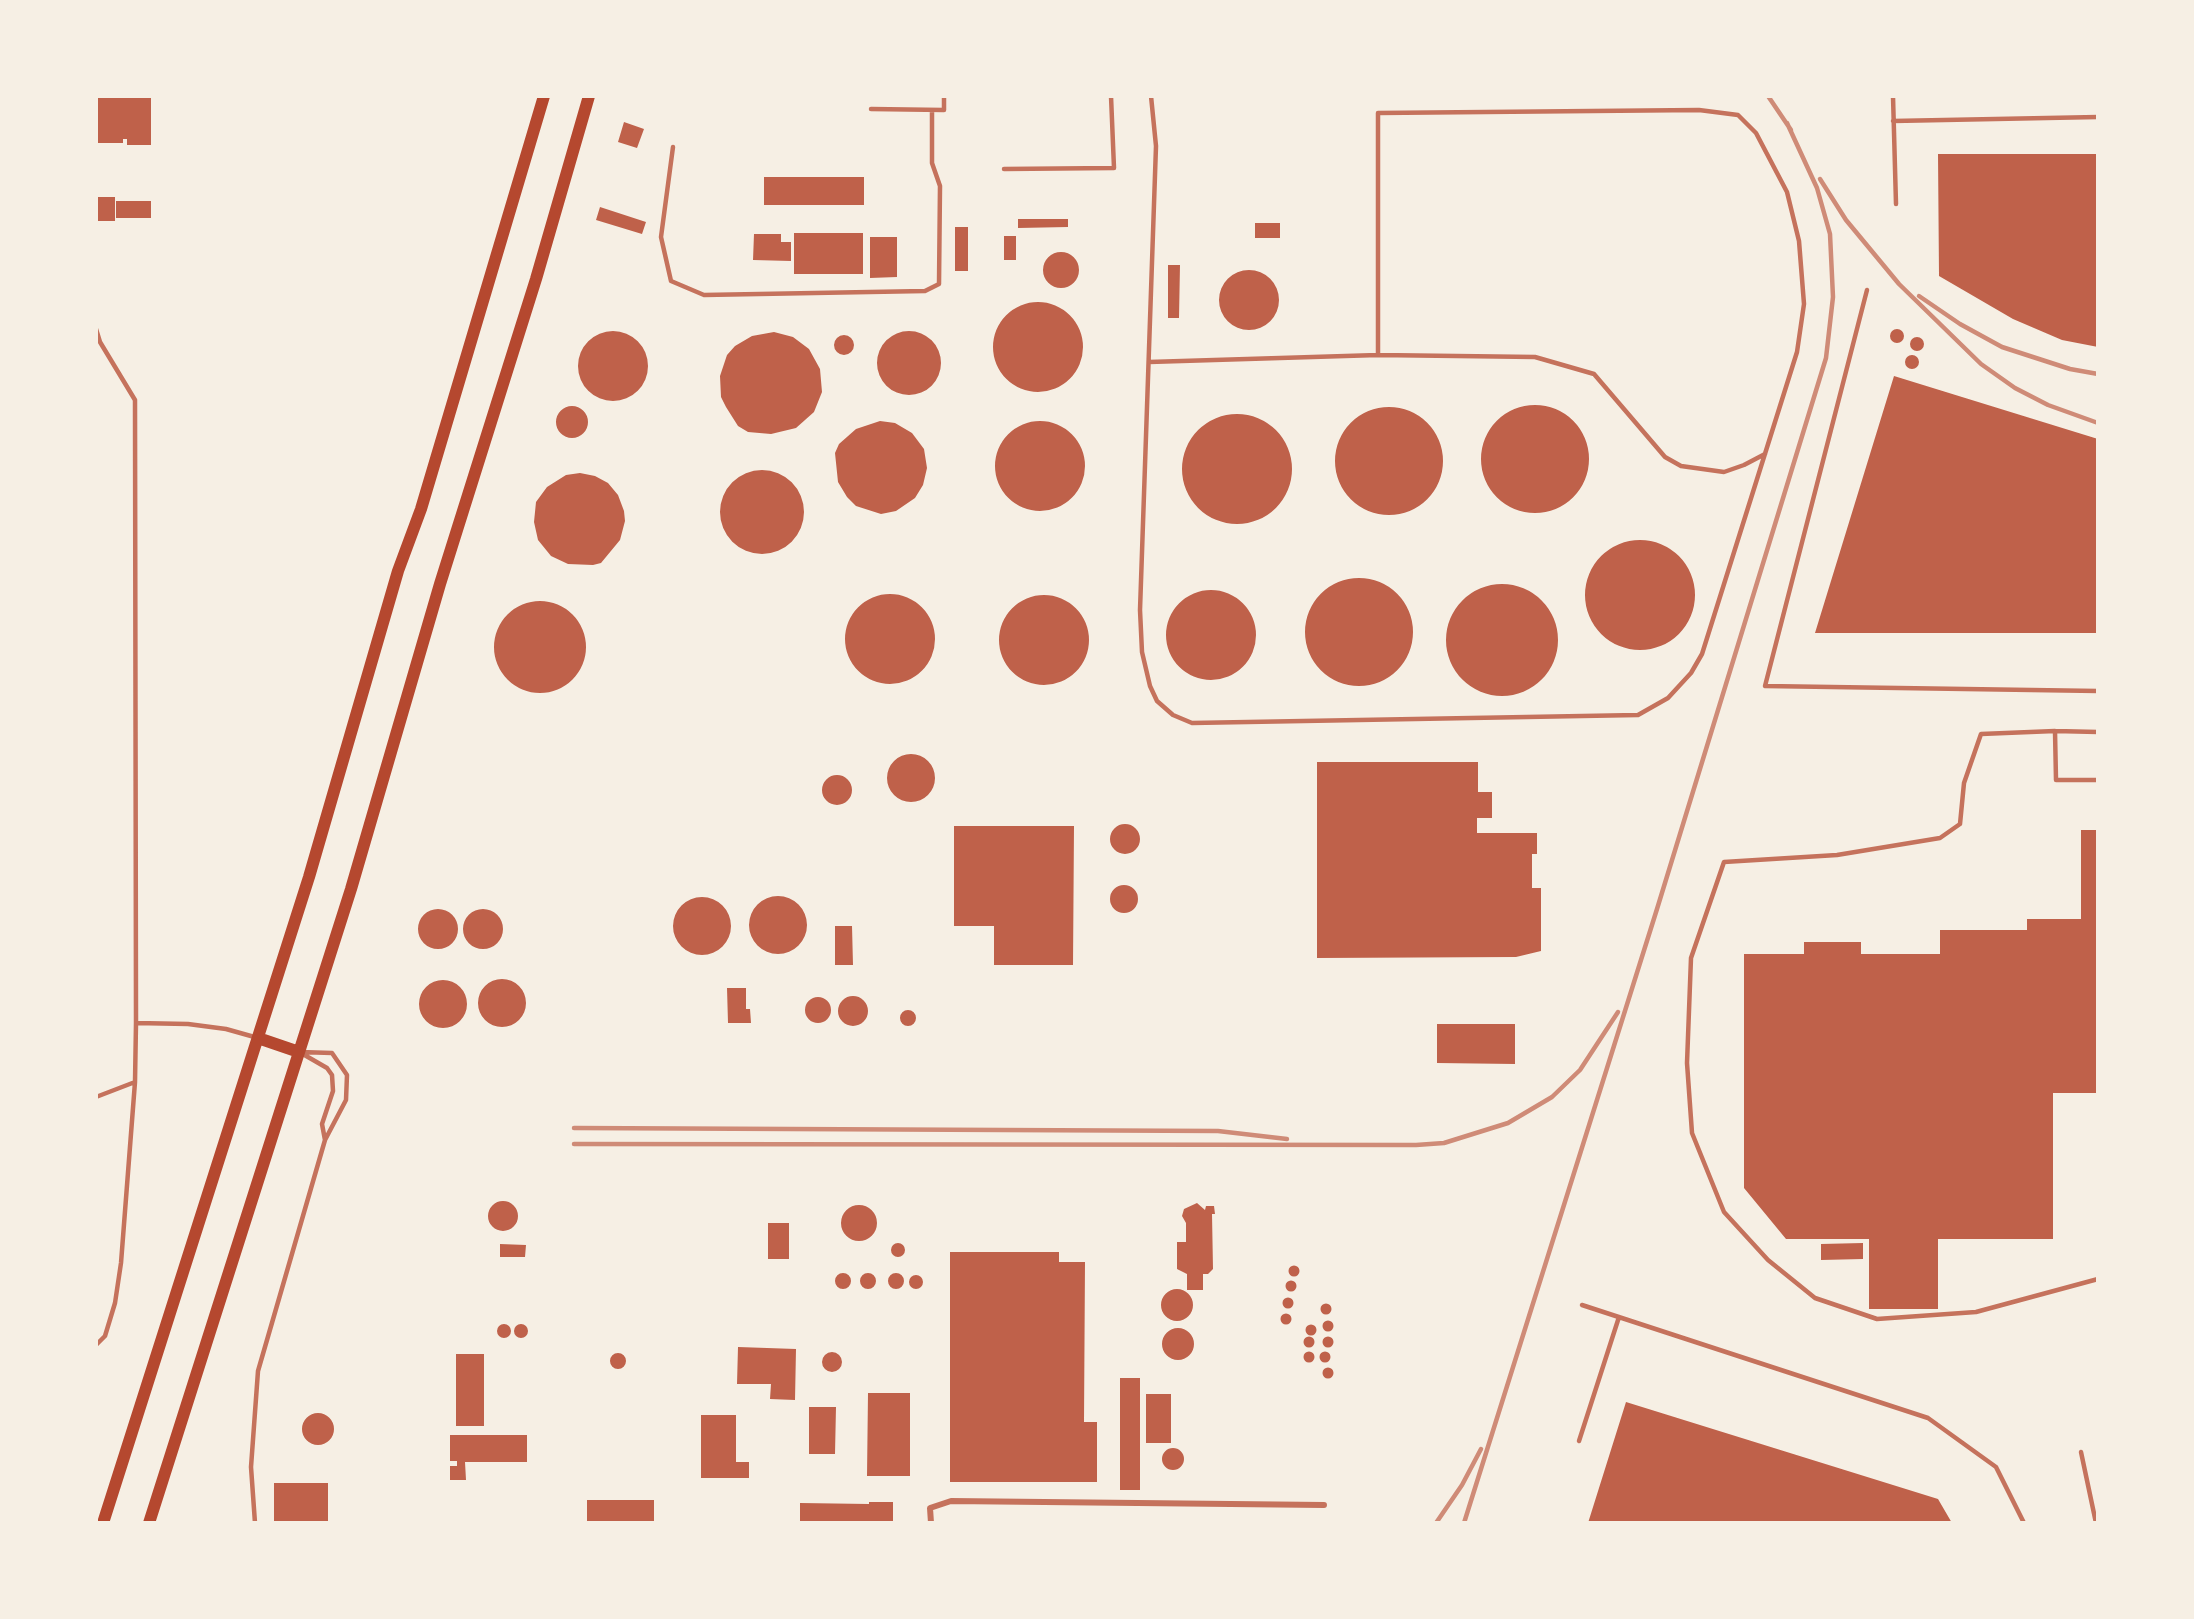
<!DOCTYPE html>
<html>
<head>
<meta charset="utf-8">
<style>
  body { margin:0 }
  #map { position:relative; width:2194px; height:1619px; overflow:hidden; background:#f6efe4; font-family:Helvetica,sans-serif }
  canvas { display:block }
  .frame { position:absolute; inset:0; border:98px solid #f6efe4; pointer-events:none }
</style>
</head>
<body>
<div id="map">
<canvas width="2194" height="1619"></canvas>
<div class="frame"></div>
</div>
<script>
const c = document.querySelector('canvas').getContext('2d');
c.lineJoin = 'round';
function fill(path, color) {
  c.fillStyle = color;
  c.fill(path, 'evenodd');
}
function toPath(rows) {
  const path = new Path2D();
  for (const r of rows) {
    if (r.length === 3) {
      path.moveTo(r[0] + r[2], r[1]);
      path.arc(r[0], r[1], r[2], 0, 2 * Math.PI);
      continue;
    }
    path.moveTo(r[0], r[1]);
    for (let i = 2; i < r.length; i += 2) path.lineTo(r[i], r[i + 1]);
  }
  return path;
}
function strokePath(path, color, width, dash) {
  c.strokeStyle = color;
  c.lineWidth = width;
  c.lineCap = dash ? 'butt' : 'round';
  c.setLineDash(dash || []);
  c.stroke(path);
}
const building = toPath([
  [96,96,151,96,151,145,127,145,127,139,123,139,123,143,96,143],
  [624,122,644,129,637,148,618,142],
  [1938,154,2098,154,2098,347,2062,340,2013,319,1939,276],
  [764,177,864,177,864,205,764,205],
  [96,197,115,197,115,221,96,221],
  [116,201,151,201,151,218,116,218],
  [600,207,646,222,642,234,596,220],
  [1018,219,1068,219,1068,227,1018,228],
  [1255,223,1280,223,1280,238,1255,238],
  [955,227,968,227,968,271,955,271],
  [794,233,863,233,863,274,794,274],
  [754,234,781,234,781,242,791,242,791,261,753,260],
  [1004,236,1016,236,1016,260,1004,260],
  [870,237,897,237,897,277,870,278],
  [1061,270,18],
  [1168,265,1180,265,1179,318,1168,318],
  [1249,300,30],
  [1038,347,45],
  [1897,336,7],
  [909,363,32],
  [613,366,35],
  [774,332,793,337,809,349,820,369,822,392,814,412,796,428,771,434,748,432,738,426,726,407,721,397,720,376,727,355,735,346,752,336],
  [844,345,10],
  [1917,344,7],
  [1912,362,7],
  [1894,376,2098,439,2098,633,1815,633],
  [1535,459,54],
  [572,422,16],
  [1389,461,54],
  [1237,469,55],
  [880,421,895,423,912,433,924,449,927,468,923,485,915,498,896,511,881,514,856,506,847,497,838,482,835,453,839,444,856,429],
  [1040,466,45],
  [762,512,42],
  [580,473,595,476,608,483,618,495,624,511,625,521,620,540,601,563,593,565,568,564,551,556,538,540,534,522,536,502,547,487,566,475],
  [1640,595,55],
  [1359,632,54],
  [1502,640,56],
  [1211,635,45],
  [890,639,45],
  [1044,640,45],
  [540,647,46],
  [911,778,24],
  [1317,762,1478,762,1478,792,1492,792,1492,818,1477,818,1477,833,1537,833,1537,854,1532,854,1532,888,1541,888,1541,951,1516,957,1317,958],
  [837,790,15],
  [1125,839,15],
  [954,826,1074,826,1073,965,994,965,994,926,954,926],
  [2081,830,2098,830,2098,1093,2053,1093,2053,1239,1938,1239,1938,1309,1869,1309,1869,1239,1786,1239,1744,1188,1744,954,1804,954,1804,942,1861,942,1861,954,1940,954,1940,930,2027,930,2027,919,2081,919],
  [1124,899,14],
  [778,925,29],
  [702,926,29],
  [483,929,20],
  [438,929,20],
  [835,926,852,926,853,965,835,965],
  [502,1003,24],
  [443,1004,24],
  [727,988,746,988,746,1009,750,1009,751,1023,728,1023],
  [853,1011,15],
  [818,1010,13],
  [908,1018,8],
  [1437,1024,1515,1024,1515,1064,1437,1063],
  [503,1216,15],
  [1197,1203,1205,1210,1206,1206,1214,1206,1215,1214,1212,1214,1213,1269,1208,1274,1203,1274,1203,1290,1187,1290,1187,1274,1177,1269,1177,1242,1186,1242,1186,1223,1182,1216,1184,1209],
  [859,1223,18],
  [768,1223,789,1223,789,1259,768,1259],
  [1863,1243,1863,1259,1821,1260,1821,1244],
  [898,1250,7],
  [500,1244,526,1245,525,1257,500,1257],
  [950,1252,1059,1252,1059,1262,1085,1262,1084,1422,1097,1422,1097,1482,950,1482],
  [1294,1271,5.5],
  [868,1281,8],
  [896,1281,8],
  [843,1281,8],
  [916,1282,7],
  [1291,1286,5.5],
  [1177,1305,16],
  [1288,1303,5.5],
  [1326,1309,5.5],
  [1286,1319,5.5],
  [1328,1326,5.5],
  [521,1331,7],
  [504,1331,7],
  [1311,1330,5.5],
  [1178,1344,16],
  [1328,1342,5.5],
  [1309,1342,5.5],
  [738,1347,796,1349,795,1400,770,1399,771,1384,737,1384],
  [1325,1357,5.5],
  [1309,1357,5.5],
  [832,1362,10],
  [618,1361,8],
  [456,1354,484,1354,484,1426,456,1426],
  [1328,1373,5.5],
  [1120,1378,1140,1378,1140,1490,1120,1490],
  [868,1393,910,1393,910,1476,867,1476],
  [1146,1394,1171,1394,1171,1443,1146,1443],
  [1626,1402,1938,1499,1952,1523,1588,1523],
  [809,1407,836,1407,835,1454,809,1454],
  [318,1429,16],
  [701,1415,736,1415,736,1462,749,1462,749,1478,701,1478],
  [450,1435,527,1435,527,1462,465,1462,466,1480,450,1480,450,1466,457,1466,457,1461,450,1461],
  [1173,1459,11],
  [274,1483,328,1483,328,1523,274,1523],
  [587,1500,654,1500,654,1523,587,1523],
  [869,1502,893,1502,893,1523,800,1523,800,1503,869,1504]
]);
const service = toPath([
  [1151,96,1156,146,1140,610,1142,652,1150,686,1157,701,1173,715,1192,723,1638,715,1668,698,1691,673,1702,654,1797,352,1804,304,1799,241,1787,192,1756,133,1738,115,1699,110,1378,113,1378,355],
  [1893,96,1896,204],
  [871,109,944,110,944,96],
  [1893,121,2098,117],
  [673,147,661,237,671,281,704,295,925,291,939,284,940,186,932,163,932,110],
  [1004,169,1114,168,1111,96],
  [1867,290,1765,686,2098,691],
  [96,329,100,342,135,400,136,1023,188,1024,226,1029,258,1038],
  [1149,362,1378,355,1535,357,1594,374,1665,457,1681,466,1724,472,1744,465,1765,454],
  [2055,731,1981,734,1964,783,1960,824,1940,838,1837,855,1724,862,1691,958,1687,1063,1692,1133,1724,1212,1768,1260,1815,1298,1877,1319,1976,1312,2098,1279],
  [2098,732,2055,731,2056,780,2098,780],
  [301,1053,327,1068,332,1075,333,1091,322,1124,325,1140],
  [96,1097,135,1082],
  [1582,1305,1928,1418,1996,1467,2024,1523],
  [96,1345,105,1336,115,1303,121,1263,135,1082,136,1023],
  [1579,1441,1619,1317],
  [2081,1452,2096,1523],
  [255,1523,251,1467,258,1371,325,1140,346,1100,347,1075,332,1053,300,1052]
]);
const minor = toPath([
  [931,1523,930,1508,951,1501,1324,1505]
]);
const secondary = toPath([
  [258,1038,299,1052],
  [103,1523,309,877,398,571,421,509,544,96],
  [149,1523,351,889,440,584,536,279,589,96]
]);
const rail = toPath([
  [1768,96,1791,130],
  [1820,179,1846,220,1899,284,1981,364,2015,388,2048,405,2098,423],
  [1919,296,1960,324,2002,347,2070,369,2098,374],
  [574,1128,1218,1131,1287,1139],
  [574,1144,1416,1145,1444,1143,1508,1123,1552,1097,1580,1070,1618,1012],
  [1436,1523,1462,1485,1481,1449],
  [1464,1523,1657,909,1826,358,1833,297,1830,234,1817,188,1787,123]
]);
fill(building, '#bf614a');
strokePath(service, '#c5725c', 4.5);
strokePath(minor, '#c5725c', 6);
strokePath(secondary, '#b5482f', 12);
strokePath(rail, '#cf8b77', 4.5);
</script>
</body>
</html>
